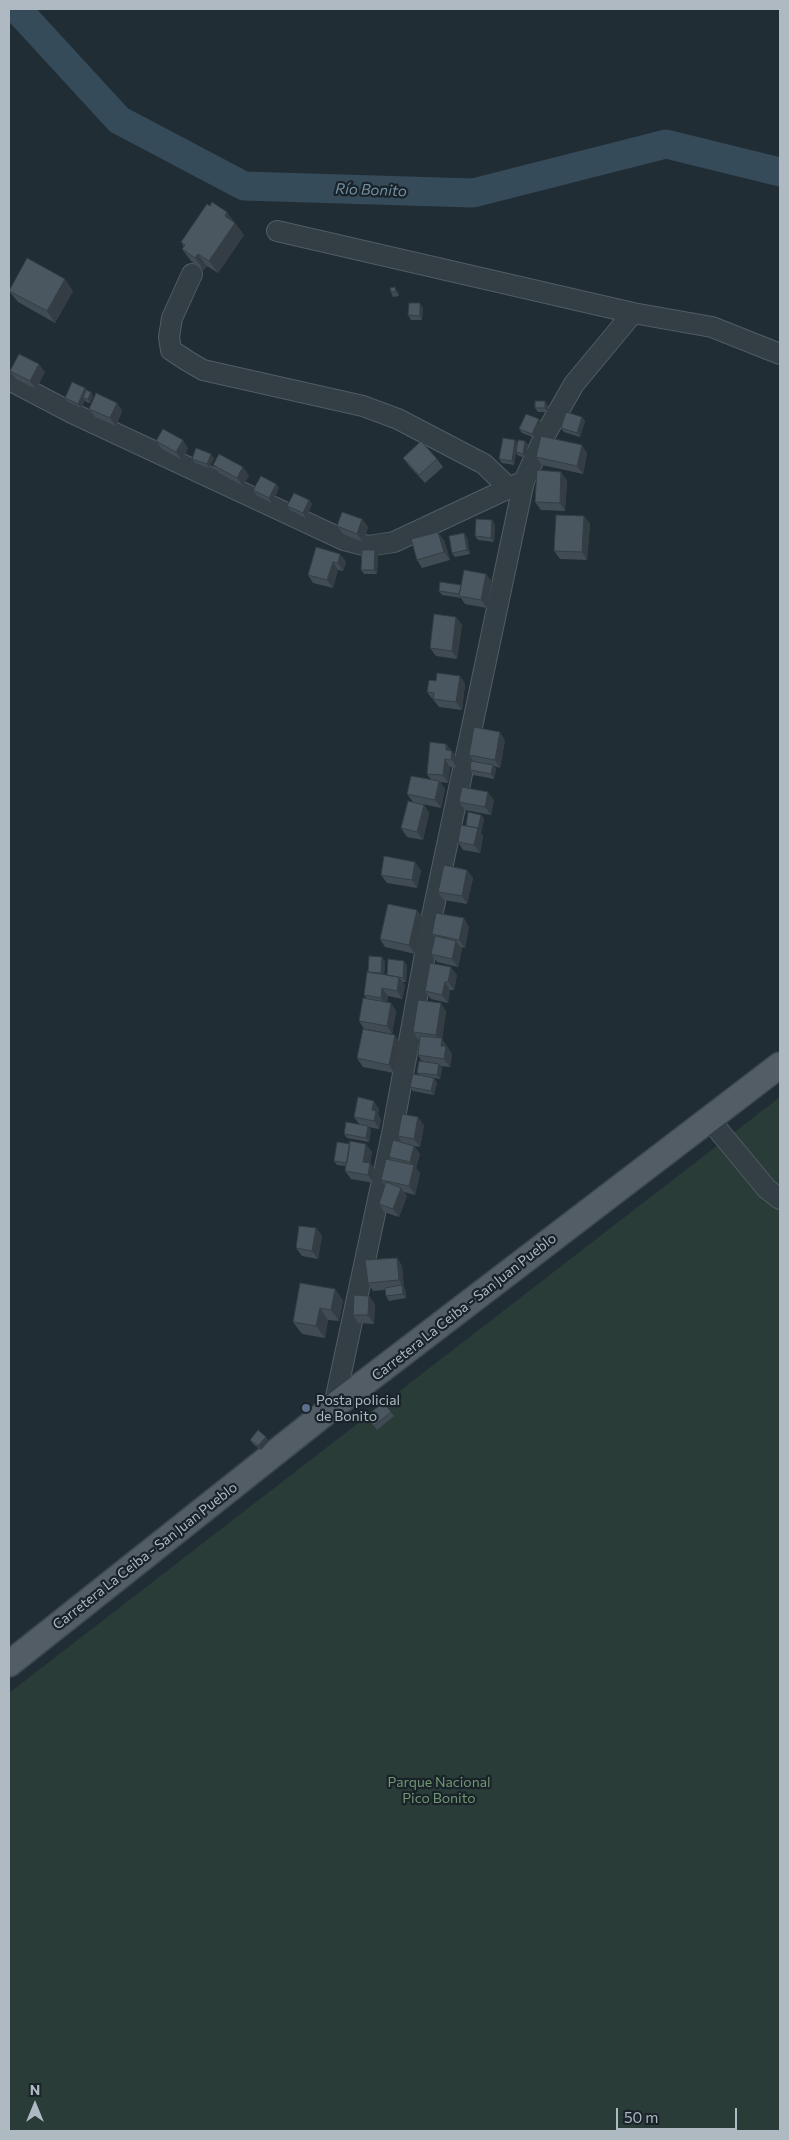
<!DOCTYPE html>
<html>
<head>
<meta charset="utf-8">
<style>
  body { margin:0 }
  #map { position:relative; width:789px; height:2140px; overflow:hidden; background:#212d34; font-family:Commissioner,sans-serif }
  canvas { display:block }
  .frame { position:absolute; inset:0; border:10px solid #afb9c2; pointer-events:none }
  .north { position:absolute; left:10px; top:2080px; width:50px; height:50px; -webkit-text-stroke:4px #1a2329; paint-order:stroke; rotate:0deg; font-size:14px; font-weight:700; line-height:20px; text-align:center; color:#afb9c2 }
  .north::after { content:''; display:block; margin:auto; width:18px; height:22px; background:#afb9c2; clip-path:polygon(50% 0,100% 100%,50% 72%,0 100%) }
  .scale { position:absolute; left:616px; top:2108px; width:121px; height:22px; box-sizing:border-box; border:2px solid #afb9c2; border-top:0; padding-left:6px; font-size:15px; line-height:18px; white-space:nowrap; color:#afb9c2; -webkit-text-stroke:4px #1a2329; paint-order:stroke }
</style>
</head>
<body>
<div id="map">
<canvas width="789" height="2140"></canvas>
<div class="frame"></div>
<div class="north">N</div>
<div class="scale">50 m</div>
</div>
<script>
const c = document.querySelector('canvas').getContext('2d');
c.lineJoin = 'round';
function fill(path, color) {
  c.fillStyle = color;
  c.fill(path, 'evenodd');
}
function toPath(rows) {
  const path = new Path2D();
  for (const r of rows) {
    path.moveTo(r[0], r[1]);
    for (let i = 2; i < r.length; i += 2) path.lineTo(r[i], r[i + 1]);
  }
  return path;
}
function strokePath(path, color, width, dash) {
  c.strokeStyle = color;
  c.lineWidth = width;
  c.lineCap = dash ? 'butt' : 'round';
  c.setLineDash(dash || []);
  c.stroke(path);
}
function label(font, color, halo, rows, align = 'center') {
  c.font = font + ' Commissioner,sans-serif';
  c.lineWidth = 4.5;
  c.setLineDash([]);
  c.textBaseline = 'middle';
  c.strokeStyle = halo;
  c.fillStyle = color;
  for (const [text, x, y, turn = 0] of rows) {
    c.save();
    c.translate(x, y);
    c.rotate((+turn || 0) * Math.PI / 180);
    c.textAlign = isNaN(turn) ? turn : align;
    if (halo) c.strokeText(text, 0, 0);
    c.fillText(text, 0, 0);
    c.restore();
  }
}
const green = toPath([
  [780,1097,780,2131,9,2131,9,1693]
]);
const river = toPath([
  [17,9,119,120,244,186,473,193,666,144,780,172]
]);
const minor = toPath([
  [277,231,633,313,712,327,780,354],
  [192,274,172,318,169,337,171,350,186,360,203,370,363,406,398,419,484,464,509,488],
  [9,380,72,413,344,540,368,546,394,542,524,481],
  [709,1119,767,1189,780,1199],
  [334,1406,392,1134,432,916,524,481,546,433,574,384,633,313]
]);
const major = toPath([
  [9,1664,334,1406,780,1065]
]);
const wall = toPath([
  [233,221,244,235,218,273,207,266,204,270,191,261,182,249,184,247,181,242],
  [9,291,73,291,55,323,18,302],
  [391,292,398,292,399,296,393,297],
  [423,308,422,320,411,320,408,315],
  [10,371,45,372,36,389,16,379],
  [85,388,93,396,90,403,86,402,85,400,81,408,68,402,65,398],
  [117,403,122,411,116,426,95,417,89,409],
  [548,405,548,412,538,412,535,408],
  [582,417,585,421,580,437,564,432,561,428],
  [541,423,535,438,522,433,519,429],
  [515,440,517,443,525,441,528,445,526,458,519,456,516,453,514,465,502,463,499,459],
  [156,441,188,448,182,460,162,449],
  [587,453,583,474,542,465,536,457],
  [214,458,209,468,195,463,192,459],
  [403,458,437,459,443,467,425,483,409,466],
  [213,465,249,475,243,486,219,473],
  [567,480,565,511,541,510,535,502],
  [276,484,279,488,272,503,256,495,253,490],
  [309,500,312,504,306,518,290,510,287,506],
  [584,516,590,524,587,560,560,559,554,551],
  [362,519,368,527,363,542,343,534,337,526],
  [495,524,494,542,478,540,475,536],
  [464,533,467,538,470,554,455,557,452,553],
  [444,540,450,560,422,568,417,560],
  [375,550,378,554,377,574,364,574,361,570],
  [340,554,346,562,343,571,338,570,333,588,313,583,308,575],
  [486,574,492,582,487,608,465,604,461,598,442,595,439,591,461,585],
  [456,617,462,625,457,659,436,656,430,648],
  [460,676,465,684,462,710,439,707,427,692],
  [505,740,500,768,494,766,496,769,494,779,473,775,470,770,474,762,469,755],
  [446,744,458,759,457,768,450,767,448,783,440,782,445,789,441,808,417,803,424,805,429,813,423,840,407,837,401,828,413,802,407,794,431,780,427,774],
  [494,800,491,815,465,810,459,802],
  [481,815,484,819,481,833,483,836,480,853,463,850,458,842,466,826],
  [421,870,417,888,387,883,381,875],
  [467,870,473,878,467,904,444,900,438,892],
  [417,910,423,918,415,954,385,947,380,939],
  [469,927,465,948,460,947,462,949,458,967,437,962,431,954,435,938,432,934],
  [382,957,385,962,384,974,387,975,407,965,406,982,402,982,405,985,402,999,388,996,387,1002,391,1003,396,1011,392,1034,366,1029,400,1043,394,1073,363,1067,357,1058,364,1029,359,1021,366,998,364,995],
  [457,975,454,990,450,990,448,1003,431,999,425,991],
  [441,1003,446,1012,442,1039,452,1054,450,1067,440,1066,442,1068,440,1079,434,1078,437,1083,434,1095,413,1091,410,1087,419,1075,417,1073,422,1062,418,1055,420,1040,419,1040,413,1032],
  [379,1109,378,1114,381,1119,379,1129,368,1127,371,1130,369,1142,347,1138,344,1134,359,1124,354,1117],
  [424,1125,420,1147,414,1146,420,1154,416,1168,420,1173,415,1195,404,1192,407,1196,399,1217,384,1212,379,1204,385,1186,381,1180,391,1160,389,1157,403,1143,398,1136],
  [372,1152,370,1163,376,1171,374,1183,351,1179,345,1171,346,1166,337,1165,334,1161],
  [316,1228,322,1236,318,1259,302,1256,296,1248],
  [397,1258,402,1266,404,1288,405,1289,406,1298,389,1301,386,1296,385,1290,373,1291,368,1283],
  [335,1289,343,1301,339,1321,328,1320,325,1338,302,1334,293,1322],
  [375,1304,374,1324,358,1323,353,1315],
  [391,1412,394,1416,377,1430,366,1416],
  [250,1440,269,1441,261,1450,253,1444]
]);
const shadedWall = toPath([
  [227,212,244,235,218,273,209,261,225,216],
  [198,254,207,266,204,270,195,258],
  [65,279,73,291,55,323,47,311],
  [395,287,398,292,399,296,396,292],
  [420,303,423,308,422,320,420,316],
  [39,364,45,372,36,389,30,381],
  [85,388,88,392,83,398,85,400,81,408,78,404],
  [91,392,93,396,90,403,88,399],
  [545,401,548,405,548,412,545,408],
  [117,403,122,411,116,426,110,418],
  [582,417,585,421,580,437,577,433],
  [539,419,541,423,535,438,532,434],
  [183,440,188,448,182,460,176,452],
  [515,440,518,444,514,465,512,461],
  [525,441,528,445,526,458,523,454],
  [582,445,587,453,583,474,577,466],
  [211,454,214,458,209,468,207,464],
  [243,467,249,475,243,486,237,478],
  [561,472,567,480,565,511,560,503],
  [276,484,279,488,272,503,269,498],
  [309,500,312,504,306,518,303,513],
  [584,516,590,524,587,560,582,552],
  [362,519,368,527,363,542,357,534],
  [492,520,495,524,494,542,491,538],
  [438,532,444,540,450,560,444,552],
  [464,533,467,538,470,554,467,550],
  [375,550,378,554,377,574,374,570],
  [340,554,346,562,343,571,338,563],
  [333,562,338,570,333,588,327,580],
  [486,574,492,582,487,608,481,600],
  [456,617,462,625,457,659,452,651],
  [460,676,465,684,462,710,456,702],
  [500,732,505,740,500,768,495,760],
  [446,744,458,759,457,768,446,750],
  [445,759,450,767,448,783,443,775],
  [493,765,496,769,494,779,491,774],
  [439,781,445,789,441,808,435,800],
  [488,792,494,800,491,815,485,807],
  [424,805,429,813,423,840,417,832],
  [481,815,484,819,481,833,483,836,480,853,474,845,478,828],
  [415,862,421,870,417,888,412,880],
  [467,870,473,878,467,904,462,896],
  [417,910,423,918,415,954,409,945],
  [464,918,469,927,465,948,459,940],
  [456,941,462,949,458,967,452,959],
  [382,957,385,962,384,977,381,973],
  [404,961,407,965,406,982,403,978],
  [451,967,457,975,454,990,448,982],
  [399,977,405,985,402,999,397,991],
  [445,982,450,990,448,1003,442,995],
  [382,988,388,996,386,1006,381,998],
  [391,1003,396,1011,392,1034,387,1026],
  [441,1003,446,1012,442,1039,452,1054,450,1067,444,1059,441,1046,441,1042,436,1035],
  [395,1035,400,1043,394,1073,389,1065],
  [439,1064,442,1068,440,1079,437,1075],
  [434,1078,437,1083,434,1095,431,1091],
  [374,1101,379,1109,378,1114,381,1119,379,1129,374,1121,372,1110],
  [418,1117,424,1125,420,1147,414,1139],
  [368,1126,371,1130,369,1142,366,1138],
  [366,1144,372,1152,369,1170,363,1162],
  [414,1146,420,1154,416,1168,420,1173,415,1195,409,1186,414,1167,410,1162],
  [370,1163,376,1171,374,1183,368,1175],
  [401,1188,407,1196,399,1217,393,1209],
  [316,1228,322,1236,318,1259,312,1251],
  [397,1258,402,1266,404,1288,399,1280],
  [402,1285,405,1289,406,1298,403,1294],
  [335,1289,343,1301,339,1321,331,1310],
  [369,1296,375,1304,374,1324,368,1315],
  [320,1308,328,1320,325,1338,316,1326],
  [266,1437,269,1441,261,1450,258,1446]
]);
const building = toPath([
  [212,202,227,212,225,216,235,223,209,261,198,254,195,258,182,249,185,245,181,242,207,204,210,206,212,202],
  [27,258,65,279,47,311,9,291,27,258],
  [395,287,396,292,391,292,390,288,395,287],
  [409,303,420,303,420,316,408,315,409,303],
  [19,354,39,364,30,381,10,371,19,354],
  [72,382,85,388,78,404,65,398,72,382],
  [86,390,91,392,88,399,83,398,86,390],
  [96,393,117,403,110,418,89,409,96,393],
  [535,401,545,401,545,408,535,408,535,401],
  [566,412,582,417,577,433,561,428,566,412],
  [526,414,539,419,532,434,519,429,526,414],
  [163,429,183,440,176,452,156,441,163,429],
  [541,436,582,445,577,466,536,457,541,436],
  [503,438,515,440,512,461,499,459,503,438],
  [518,440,525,441,523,454,516,452,518,440],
  [421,441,437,459,419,475,403,458,421,441],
  [196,448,211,454,207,464,192,459,196,448],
  [219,454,243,467,237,478,213,465,219,454],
  [537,470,561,472,560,503,535,502,537,470],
  [261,476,276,484,269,498,253,490,261,476],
  [294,493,309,500,303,513,287,506,294,493],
  [342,512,362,519,357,534,337,526,342,512],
  [556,515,584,516,582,552,554,551,556,515],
  [476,519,492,520,491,538,475,536,476,519],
  [438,532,444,552,417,560,411,539,438,532],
  [464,533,467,550,452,553,449,536,464,533],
  [316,547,340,554,338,563,333,562,327,580,308,575,316,547],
  [362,550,375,550,374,570,361,570,362,550],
  [464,570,486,574,481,600,459,596,464,570],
  [440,582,461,585,459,594,439,591,440,582],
  [434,614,456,617,452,651,430,648,434,614],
  [437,673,460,676,456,702,433,699,434,693,427,692,429,680,436,681,437,673],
  [474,727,500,732,495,760,469,755,474,727],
  [430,742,446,744,446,750,452,751,451,760,445,759,443,775,427,774,430,742],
  [471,761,493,765,491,774,470,770,471,761],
  [411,776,439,781,435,800,407,794,411,776],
  [462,787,488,792,485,807,459,802,462,787],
  [408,801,424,805,417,832,401,828,408,801],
  [468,812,481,815,478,829,478,828,466,826,468,812],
  [461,825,478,828,474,845,458,842,461,825],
  [384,856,415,862,412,880,381,875,384,856],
  [444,865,467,870,462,896,438,892,444,865],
  [388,904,417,910,409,945,380,939,388,904],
  [436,913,464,918,459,940,432,934,436,913],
  [435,936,456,941,452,959,431,954,435,936],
  [369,956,382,957,381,973,368,972,369,956],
  [388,959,404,961,403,978,387,975,388,959],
  [430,963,451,967,448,982,445,982,442,995,425,991,430,963],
  [367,972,399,977,397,991,382,988,381,998,364,995,367,972],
  [363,998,391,1003,387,1026,359,1021,363,998],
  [418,1000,441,1003,436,1035,413,1032,418,1000],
  [363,1029,395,1035,389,1065,357,1058,363,1029],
  [420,1036,442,1038,441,1046,446,1046,444,1059,418,1055,420,1036],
  [419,1061,439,1064,437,1075,417,1073,419,1061],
  [413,1074,434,1078,431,1091,410,1087,413,1074],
  [358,1097,374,1101,372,1110,376,1111,374,1121,354,1117,358,1097],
  [402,1114,418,1117,414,1139,398,1136,402,1114],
  [346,1122,368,1126,366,1138,344,1134,346,1122],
  [393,1140,414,1146,410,1162,389,1157,393,1140],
  [350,1141,366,1144,363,1162,370,1163,368,1175,345,1171,350,1141],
  [337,1142,350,1144,347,1163,334,1161,337,1142],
  [386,1159,414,1165,409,1186,381,1180,386,1159],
  [386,1182,401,1188,393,1209,379,1204,386,1182],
  [299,1226,316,1228,312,1251,296,1248,299,1226],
  [397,1258,399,1280,368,1283,365,1260,397,1258],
  [300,1283,335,1289,331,1310,320,1308,316,1326,293,1322,300,1283],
  [402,1285,403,1294,386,1296,385,1288,402,1285],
  [354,1295,369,1296,368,1315,353,1315,354,1295],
  [384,1402,391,1412,374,1426,366,1416,384,1402],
  [258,1430,266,1437,258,1446,250,1440,258,1430]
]);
const markers = [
  [306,1408,5,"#5c6f8a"]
];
const streetNames = [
  ["Carretera La Ceiba - San Juan Pueblo",464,1307,-38],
  ["Carretera La Ceiba - San Juan Pueblo",145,1556,-38]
];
const poiNames = [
  ["Posta policial",316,1400],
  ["de Bonito",316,1416]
];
const parkNames = [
  ["Parque Nacional",439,1782],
  ["Pico Bonito",439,1798]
];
const waterNames = [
  ["Río Bonito",371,190,2]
];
fill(green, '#293c38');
strokePath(river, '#364b5a', 29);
strokePath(minor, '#525c63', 22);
strokePath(major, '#3e474f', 28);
strokePath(minor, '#343e45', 20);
strokePath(major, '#525d65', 25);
fill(wall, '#404b53');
fill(shadedWall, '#343d43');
fill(building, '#4a5760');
strokePath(building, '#343d43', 1);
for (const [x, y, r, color] of markers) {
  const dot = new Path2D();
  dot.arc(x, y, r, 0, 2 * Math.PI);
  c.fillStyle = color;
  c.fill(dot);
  strokePath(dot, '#1a2329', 2);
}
label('14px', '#afb9c2', '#1a2329', streetNames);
label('14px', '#afb9c2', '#1a2329', poiNames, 'left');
label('14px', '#709672', '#1a2329', parkNames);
label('italic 15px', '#718fa3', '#1a2329', waterNames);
</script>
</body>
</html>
